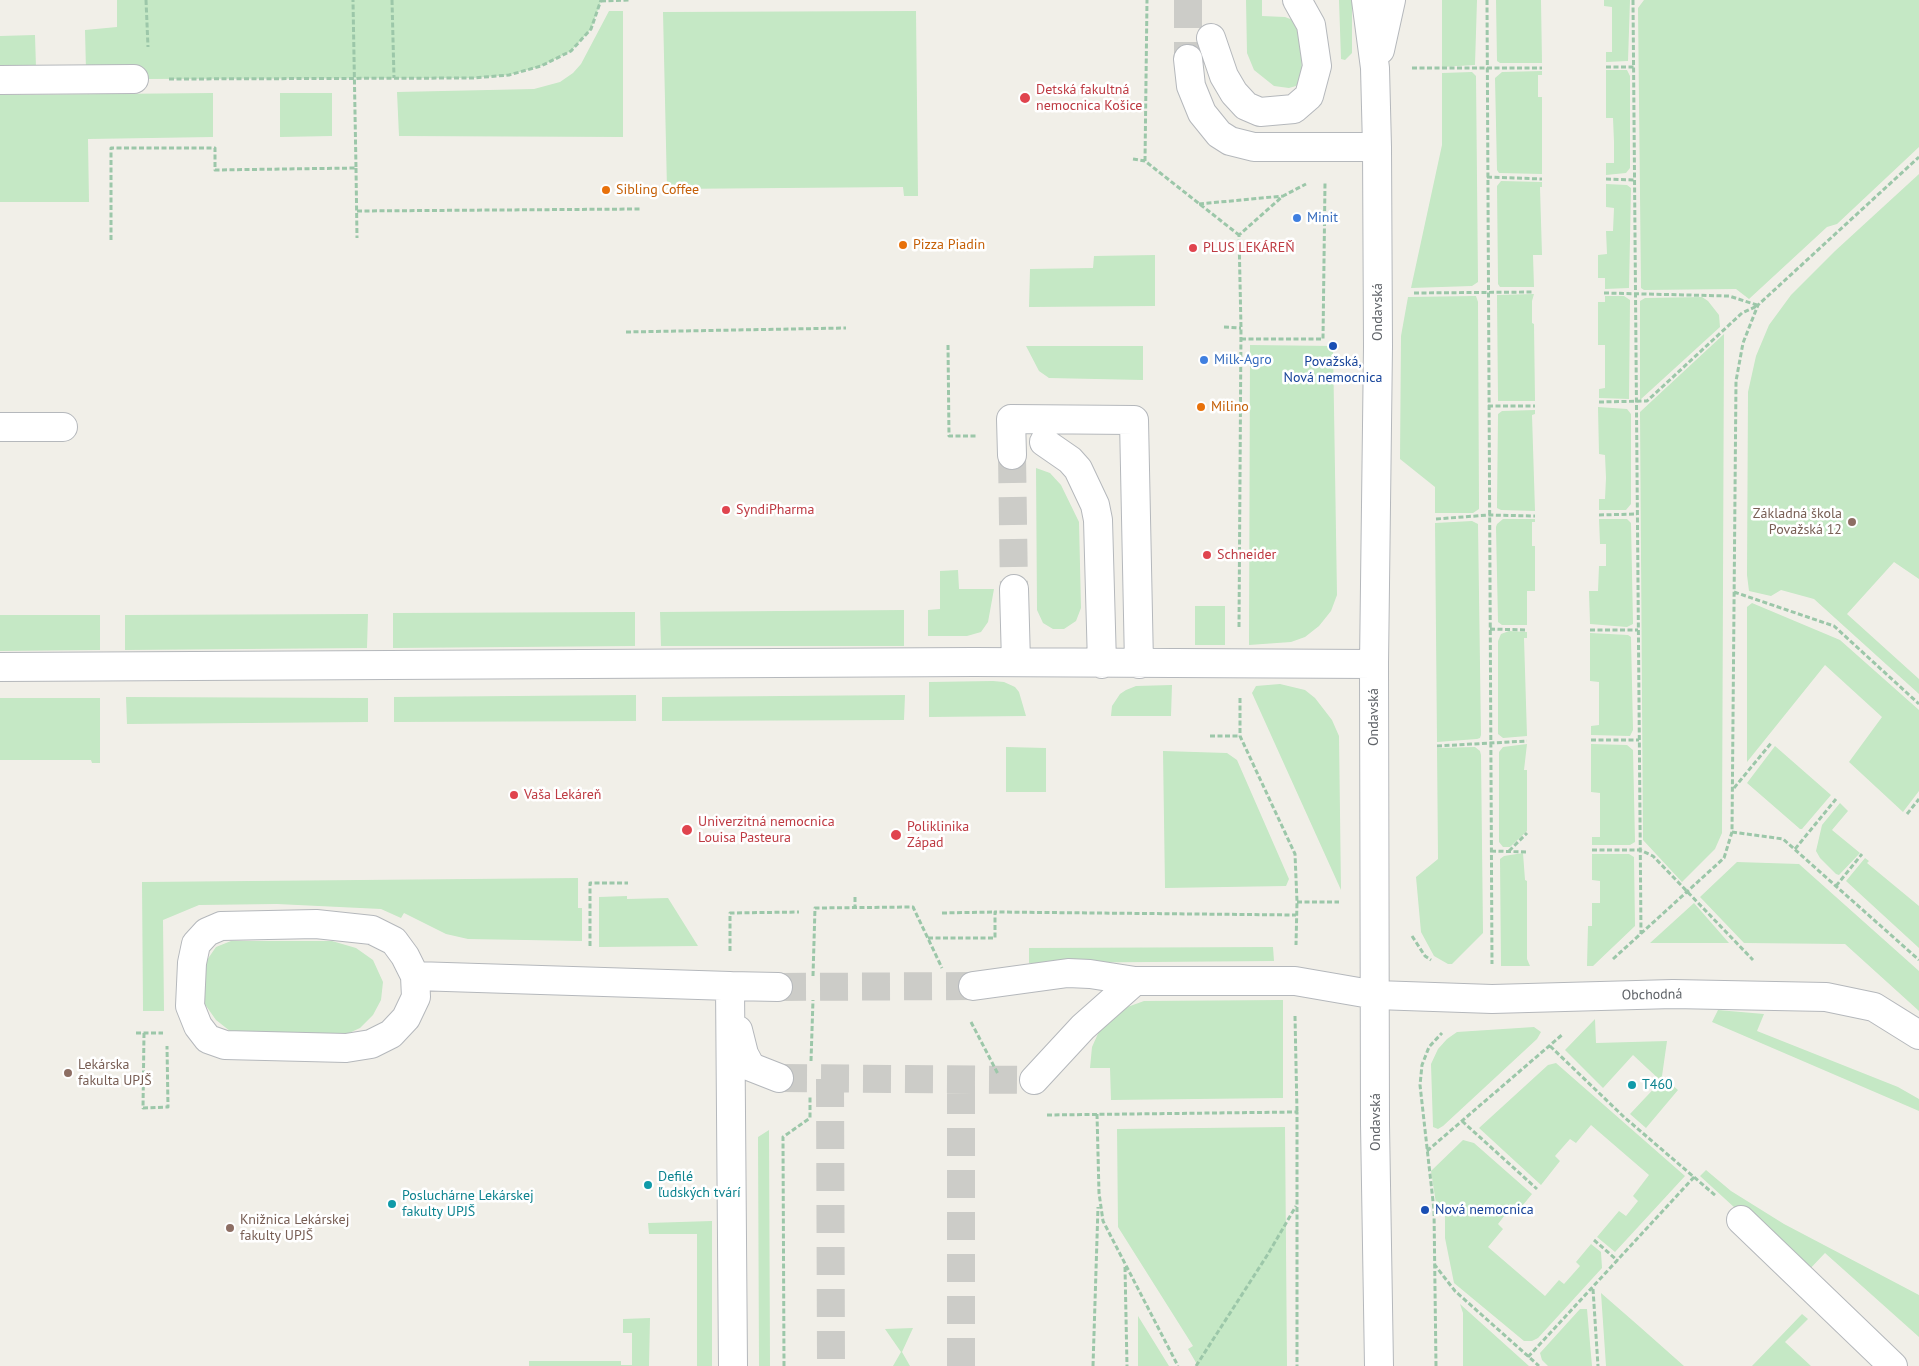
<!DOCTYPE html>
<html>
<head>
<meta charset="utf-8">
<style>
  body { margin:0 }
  canvas { display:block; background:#f1efe8 }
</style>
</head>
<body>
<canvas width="1919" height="1366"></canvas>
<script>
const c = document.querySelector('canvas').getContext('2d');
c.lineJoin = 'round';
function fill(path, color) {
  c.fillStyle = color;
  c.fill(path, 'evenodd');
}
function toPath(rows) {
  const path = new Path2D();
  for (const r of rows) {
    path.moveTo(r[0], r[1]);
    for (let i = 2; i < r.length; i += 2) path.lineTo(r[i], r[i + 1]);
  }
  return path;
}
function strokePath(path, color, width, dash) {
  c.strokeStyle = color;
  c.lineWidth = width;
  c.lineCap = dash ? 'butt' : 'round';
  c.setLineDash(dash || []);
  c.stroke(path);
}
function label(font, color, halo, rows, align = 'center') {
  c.font = font + ' "PT Sans",sans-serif';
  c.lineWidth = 5;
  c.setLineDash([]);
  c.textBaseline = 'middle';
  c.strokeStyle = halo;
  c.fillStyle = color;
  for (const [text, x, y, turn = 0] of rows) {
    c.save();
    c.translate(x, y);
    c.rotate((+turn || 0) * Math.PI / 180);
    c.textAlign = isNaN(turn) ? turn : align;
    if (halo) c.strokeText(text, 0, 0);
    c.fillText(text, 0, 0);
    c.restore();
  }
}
const green = toPath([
  [117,0,601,0,601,1,591,29,571,51,541,66,509,75,473,78,134,79,86,71,85,30,117,27],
  [1246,0,1262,0,1262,16,1285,17,1293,20,1301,34,1302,79,1296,86,1289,88,1274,86,1254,70,1247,53],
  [1339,0,1352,0,1352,53,1345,60,1341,59],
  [1442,0,1477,0,1475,65,1442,67],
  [1496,0,1541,0,1542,63,1500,63,1497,61],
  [1604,0,1630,0,1628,61,1606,62,1606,52,1612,52,1612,7,1604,6],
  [1644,0,1919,0,1919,147,1837,224,1827,227,1749,299,1736,289,1644,290,1641,288,1638,8],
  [609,11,623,11,623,137,399,136,397,92,534,89,560,82,573,73,581,64],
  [916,11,918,196,904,196,903,187,667,189,663,12],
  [35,35,36,68,0,68,0,36],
  [1606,70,1627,70,1630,76,1630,168,1626,173,1606,175,1606,163,1614,163,1614,142,1613,118,1606,118],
  [1542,71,1542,75,1538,75,1538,97,1542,97,1542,174,1499,173,1497,170,1495,78,1502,72],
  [1472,72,1476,76,1478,282,1472,286,1411,288,1442,145,1442,73],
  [213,93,213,137,88,139,89,202,0,202,0,95],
  [280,93,332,93,332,136,280,137],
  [1919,174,1919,579,1894,562,1847,614,1919,679,1919,694,1814,599,1781,590,1771,596,1749,591,1747,575,1748,392,1756,356,1769,325,1791,295,1835,251],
  [1501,181,1542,182,1542,187,1540,187,1542,255,1533,255,1534,287,1500,287,1498,284,1497,186],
  [1606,184,1627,185,1631,188,1629,288,1605,289,1605,278,1598,278,1598,255,1607,254,1606,231,1613,231,1614,208,1606,207],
  [1155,255,1155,306,1029,307,1030,269,1093,268,1094,256],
  [1534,294,1532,301,1532,323,1534,324,1535,401,1498,401,1497,295],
  [1476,296,1478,302,1479,509,1473,513,1435,513,1435,487,1400,459,1401,336,1408,297],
  [1605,296,1624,296,1630,300,1629,399,1599,398,1599,389,1605,388,1605,345,1598,345,1598,302,1605,302],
  [1702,297,1708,301,1719,315,1720,327,1640,400,1640,301,1645,298],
  [1724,334,1722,833,1715,849,1682,882,1643,840,1640,412],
  [1250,345,1333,346,1337,595,1331,611,1319,626,1305,637,1291,642,1249,645],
  [1026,346,1143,346,1143,380,1049,378,1039,371],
  [1598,407,1627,409,1631,414,1631,504,1626,510,1599,510,1599,499,1605,499,1606,478,1605,455,1599,454],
  [1535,410,1535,414,1532,415,1535,511,1501,510,1497,508,1498,414,1502,411],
  [1036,468,1050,473,1061,485,1079,522,1081,608,1076,621,1064,629,1053,629,1043,623,1037,610],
  [1503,519,1535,519,1535,522,1532,522,1532,546,1535,546,1535,591,1527,591,1527,625,1502,625,1498,622,1496,527,1497,524],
  [1599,519,1627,519,1631,523,1633,624,1627,627,1590,624,1589,591,1598,591,1599,566,1606,566,1606,544,1600,544],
  [1472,521,1478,524,1481,735,1480,738,1477,739,1437,742,1435,523],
  [958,570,959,589,994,589,988,622,981,632,967,636,928,636,928,610,940,609,940,571],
  [1752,603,1840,640,1919,710,1919,791,1903,812,1849,762,1882,717,1825,665,1747,762,1747,607],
  [1195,606,1225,606,1225,645,1195,645],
  [904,610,904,646,661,646,660,612],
  [635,612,635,646,393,648,393,613],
  [368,614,367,648,125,650,125,615],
  [0,615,100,615,100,650,0,651],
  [1509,631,1527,632,1527,638,1524,638,1527,736,1503,738,1498,734,1498,641,1501,634],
  [1590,633,1628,635,1631,637,1633,730,1630,736,1591,735,1591,726,1599,725,1599,682,1590,681],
  [993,681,1004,682,1015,687,1019,692,1026,716,929,717,929,682],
  [1280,684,1305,690,1315,698,1332,720,1339,736,1341,890,1252,693,1256,686],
  [1172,685,1171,716,1111,716,1112,706,1120,694,1126,690,1136,686],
  [636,695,636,721,394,722,394,697],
  [905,695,904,720,662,721,662,697],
  [126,697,368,698,368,722,127,724],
  [0,698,100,698,100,763,92,763,91,760,0,760],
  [1527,744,1524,770,1527,770,1527,831,1510,847,1503,847,1499,842,1499,752,1503,747],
  [1591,744,1627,745,1633,750,1635,842,1630,845,1592,845,1592,837,1600,837,1600,793,1591,792],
  [1775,746,1831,795,1802,829,1800,829,1747,783],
  [1006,747,1046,748,1046,792,1006,792],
  [1475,747,1480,751,1481,755,1483,933,1452,964,1448,964,1434,956,1421,932,1416,877,1438,859,1437,748],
  [1163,751,1227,753,1237,760,1289,879,1286,886,1165,888],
  [1840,803,1848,811,1832,830,1860,853,1839,875,1836,874,1820,858,1816,851,1822,825],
  [1523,853,1525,880,1527,881,1527,959,1530,966,1501,966,1500,859,1504,856],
  [1592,854,1629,854,1634,857,1635,926,1593,966,1587,966,1588,926,1592,926,1592,903,1600,903,1600,881,1592,880],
  [1865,858,1869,861,1867,863,1919,906,1919,948,1846,881],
  [1737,862,1799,864,1919,971,1919,1011,1845,944,1744,943,1700,897],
  [578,878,578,908,582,908,582,941,468,939,446,934,404,913,401,918,381,909,277,904,199,905,163,920,164,1011,143,1011,142,882],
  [627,896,627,899,668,898,698,946,599,947,599,897],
  [1694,903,1729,943,1650,943],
  [231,941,332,941,356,948,373,960,383,982,381,1000,373,1015,360,1028,347,1034,230,1031,216,1020,204,1003,202,980,207,960,216,947],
  [1273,947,1274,961,1029,963,1029,948],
  [1283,1000,1283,1098,1111,1100,1110,1068,1090,1068,1092,1047,1101,1027,1119,1010,1144,1001],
  [1718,1010,1764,1014,1757,1031,1898,1087,1919,1099,1919,1111,1712,1022],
  [1595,1019,1596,1043,1667,1041,1662,1076,1678,1090,1646,1128,1630,1114,1661,1081,1633,1055,1603,1088,1565,1050],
  [1534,1027,1541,1032,1537,1039,1443,1126,1438,1129,1433,1127,1431,1064,1438,1049,1447,1039,1457,1032],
  [1556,1063,1685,1176,1615,1252,1597,1237,1619,1211,1626,1216,1638,1201,1633,1196,1649,1175,1591,1125,1576,1143,1570,1139,1555,1156,1560,1161,1541,1185,1479,1128,1548,1065],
  [1285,1127,1287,1366,1198,1366,1188,1349,1193,1346,1118,1227,1117,1129],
  [769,1130,770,1366,759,1366,758,1137],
  [1463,1140,1474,1143,1532,1194,1518,1211,1511,1207,1498,1224,1503,1229,1488,1247,1545,1296,1559,1280,1564,1284,1580,1266,1576,1262,1591,1244,1601,1252,1602,1268,1538,1338,1532,1341,1524,1341,1454,1283,1445,1238,1445,1210,1437,1210,1431,1171],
  [1706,1170,1731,1191,1784,1224,1919,1295,1919,1337,1825,1253,1806,1273,1700,1176],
  [712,1221,712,1366,697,1366,697,1234,649,1234,648,1223],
  [1601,1293,1640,1327,1684,1366,1606,1366],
  [1460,1304,1529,1366,1463,1366,1463,1313],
  [1580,1309,1587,1309,1592,1366,1548,1366,1542,1360,1540,1353],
  [1802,1314,1808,1319,1785,1342,1811,1366,1752,1366],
  [1138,1316,1169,1366,1138,1366],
  [650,1318,649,1366,529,1366,529,1361,621,1361,621,1365,632,1365,632,1333,623,1333,623,1319],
  [913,1328,902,1352,910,1366,893,1366,901,1352,885,1329]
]);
const minorTunnel = toPath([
  [1188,0,1188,59],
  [1012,455,1014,589],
  [778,987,973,986],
  [779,1078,1034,1080],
  [830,1079,831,1366],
  [961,1366,961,1080]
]);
const path = toPath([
  [146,0,148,47],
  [392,0,394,78],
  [1487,0,1492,964],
  [1633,0,1641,934],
  [601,1,629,0],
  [1606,67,1634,67],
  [1412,68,1542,68],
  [169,79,473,78,509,75,541,66,571,51,591,29,601,0],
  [1133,159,1145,161,1239,235],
  [1145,161,1147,0],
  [356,168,357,238],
  [1487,177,1542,179],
  [1606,179,1634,180],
  [1199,204,1283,196],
  [357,211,640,209],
  [111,240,111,148,215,148,215,170,356,168,353,0],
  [1414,293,1534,292],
  [1604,293,1729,296,1757,305],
  [1224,327,1241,328],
  [626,332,846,328],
  [1241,339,1323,339,1325,183],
  [948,345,949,436,977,436],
  [1599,402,1647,401,1742,313,1757,306],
  [1488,406,1535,406],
  [1599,515,1637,514],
  [1436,519,1489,515,1535,516],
  [1734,592,1834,626,1919,704],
  [1239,627,1241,328,1239,235,1283,196,1306,184],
  [1490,629,1527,630],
  [1590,630,1638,630],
  [1240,698,1240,736,1295,854,1297,902,1296,945],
  [1210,736,1240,736],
  [1591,740,1639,740],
  [1437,746,1527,741],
  [1734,788,1772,742],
  [1907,814,1919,799],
  [1732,832,1783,839,1919,960],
  [1795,849,1836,799],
  [1592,850,1640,850,1653,856,1753,960],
  [1491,851,1527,852],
  [1509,851,1527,833],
  [1836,886,1862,854],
  [855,897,855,907],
  [1297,902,1339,902],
  [942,913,995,912],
  [1412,936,1425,956,1431,960],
  [928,938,995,938,995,912,1296,915],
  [590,946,590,883,628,883],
  [730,951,730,913,799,912],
  [1613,959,1724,858,1732,832,1736,381,1743,343,1758,305,1919,157],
  [813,976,815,908,913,907,942,968],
  [1295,1016,1297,1112],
  [971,1022,998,1074],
  [136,1033,163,1033],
  [144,1033,143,1108,168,1107,167,1046],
  [1550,1046,1624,1117,1716,1196],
  [811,1061,813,1000],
  [1097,1114,1099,1193,1103,1221,1178,1366],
  [1047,1115,1297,1112,1297,1366],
  [1462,1121,1537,1189],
  [1427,1151,1563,1034],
  [1594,1240,1618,1261],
  [1434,1264,1455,1291,1539,1366],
  [1125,1267,1127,1366],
  [1593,1289,1598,1366],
  [1528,1357,1695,1176],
  [784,1366,783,1137,810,1118,810,1097],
  [1093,1366,1098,1207],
  [1196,1366,1268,1254,1296,1206],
  [1436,1366,1434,1210,1420,1085,1422,1065,1429,1047,1442,1033]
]);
const minor = toPath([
  [1366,0,1375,68,1377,147,1378,346,1374,664,1375,1124,1379,1366],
  [1211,38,1224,76,1234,93,1246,106,1260,112,1294,109,1309,96,1317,66,1311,25,1297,0],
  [1380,50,1391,0],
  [1188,59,1191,86,1202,113,1219,134,1230,141,1254,147,1377,147],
  [0,80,134,79],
  [0,427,63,427],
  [1044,442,1070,460,1078,469,1095,505,1098,520,1102,664],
  [1012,455,1011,419,1134,420,1139,664],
  [1014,589,1016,662],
  [0,667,974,662,1374,664],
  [415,976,416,997,406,1018,391,1034,371,1044,346,1048,225,1045,208,1039,198,1026,190,1006,192,963,196,944,207,932,221,926,316,924,372,930,394,941,405,956,415,976,730,986],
  [973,986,1068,973,1090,974,1135,981,1295,981,1376,995,1492,999,1673,994,1826,997,1874,1007,1919,1035],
  [738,1030,744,1054,751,1067,779,1078],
  [1034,1080,1083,1027,1135,981],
  [1741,1220,1893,1366],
  [733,1366,730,986,778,987]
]);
const markers = [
  [1025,98,6,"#e0444e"],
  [606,190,5,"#e8710a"],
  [1297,218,5,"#3f7fe0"],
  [903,245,5,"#e8710a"],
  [1193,248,5,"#e0444e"],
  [1333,346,5,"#1a4fb4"],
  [1204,360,5,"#3f7fe0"],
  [1201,407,5,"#e8710a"],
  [726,510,5,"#e0444e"],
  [1852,522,5,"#8d6e63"],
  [1207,555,5,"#e0444e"],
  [514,795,5,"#e0444e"],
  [687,830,6,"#e0444e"],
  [896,835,6,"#e0444e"],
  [68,1073,5,"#8d6e63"],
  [1632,1085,5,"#0f9aa8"],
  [648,1185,5,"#0f9aa8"],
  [392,1204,5,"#0f9aa8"],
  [1425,1210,5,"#1a4fb4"],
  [230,1228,5,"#8d6e63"]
];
const healthNames = [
  ["Detská fakultná",1036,90],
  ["nemocnica Košice",1036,106],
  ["PLUS LEKÁREŇ",1203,248],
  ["SyndiPharma",736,510],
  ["Schneider",1217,555],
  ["Vaša Lekáreň",524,795],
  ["Univerzitná nemocnica",698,822],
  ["Louisa Pasteura",698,838],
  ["Poliklinika",907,827],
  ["Západ",907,843]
];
const foodNames = [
  ["Sibling Coffee",616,190],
  ["Pizza Piadin",913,245],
  ["Milino",1211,407]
];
const shopNames = [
  ["Minit",1307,218],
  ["Milk-Agro",1214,360]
];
const streetNames = [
  ["Ondavská",1378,312,-90],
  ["Ondavská",1374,717,-90],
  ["Obchodná",1652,995,-1],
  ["Ondavská",1376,1122,-90]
];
const transitNames = [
  ["Považská,",1333,362],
  ["Nová nemocnica",1333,378],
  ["Nová nemocnica",1435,1210,"left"]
];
const educationNames = [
  ["Základná škola",1842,514,"right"],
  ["Považská 12",1842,530,"right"],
  ["Lekárska",78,1065],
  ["fakulta UPJŠ",78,1081],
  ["Knižnica Lekárskej",240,1220],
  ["fakulty UPJŠ",240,1236]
];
const cultureNames = [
  ["T460",1642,1085],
  ["Defilé",658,1177],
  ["ľudských tvárí",658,1193],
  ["Posluchárne Lekárskej",402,1196],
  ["fakulty UPJŠ",402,1212]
];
fill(green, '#c5e8c5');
strokePath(minorTunnel, '#ccccc8', 28, [28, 14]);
strokePath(minor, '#b5b8bc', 30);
strokePath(path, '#9cc7a9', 3, [5, 2.5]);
strokePath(minor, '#fff', 28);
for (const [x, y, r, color] of markers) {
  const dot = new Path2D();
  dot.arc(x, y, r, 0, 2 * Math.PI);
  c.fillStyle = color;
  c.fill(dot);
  strokePath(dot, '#fff', 2);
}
label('14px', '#be3a42', '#fff', healthNames, 'left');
label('14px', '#c56008', '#fff', foodNames, 'left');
label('14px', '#366cbe', '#fff', shopNames, 'left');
label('14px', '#5f6368', '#fff', streetNames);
label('14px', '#164399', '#fff', transitNames);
label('14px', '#785e54', '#fff', educationNames, 'left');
label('14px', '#0d838f', '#fff', cultureNames, 'left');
</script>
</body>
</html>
